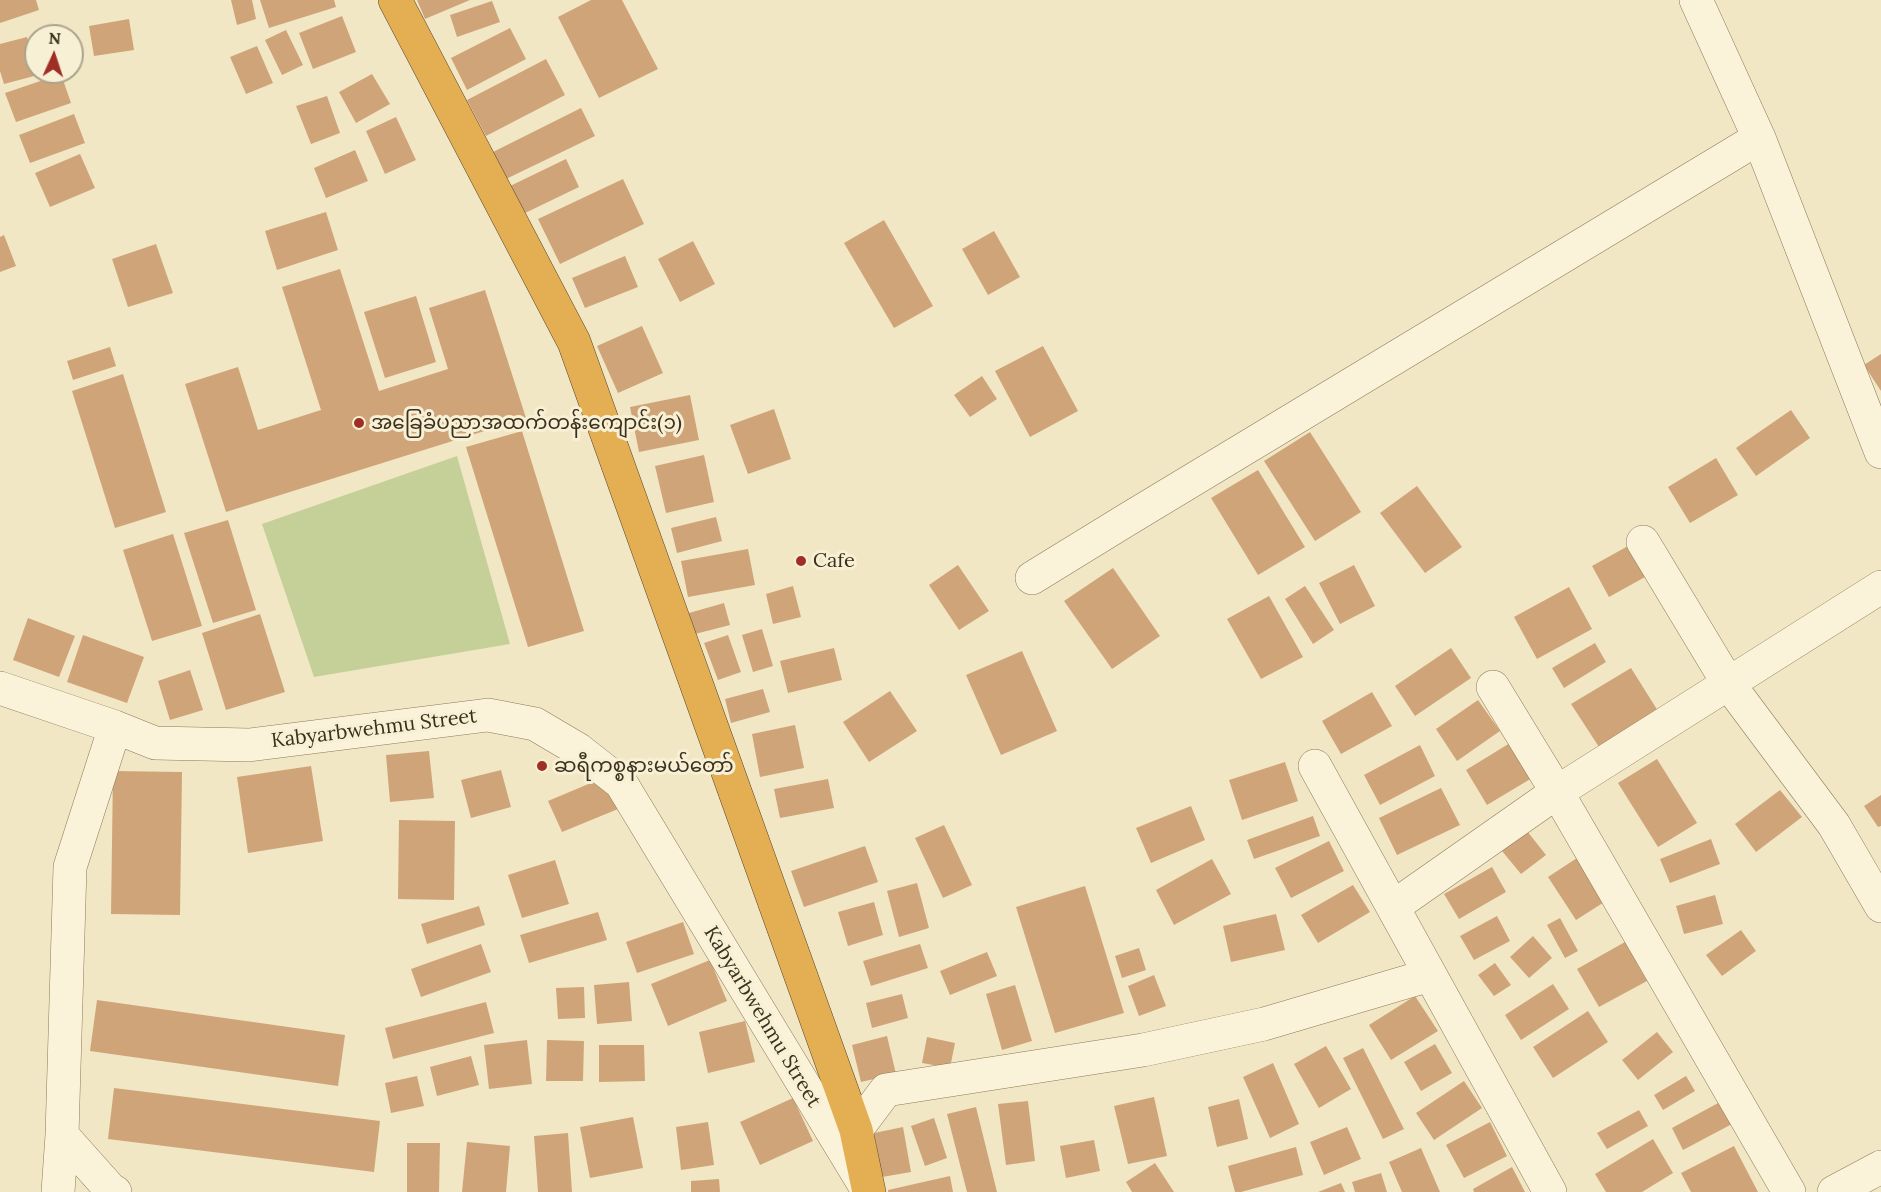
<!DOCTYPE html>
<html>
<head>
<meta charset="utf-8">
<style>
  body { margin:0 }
  #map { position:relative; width:1881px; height:1192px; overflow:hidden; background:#f1e7c5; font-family:Lora,serif }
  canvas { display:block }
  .north { position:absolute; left:24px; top:24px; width:60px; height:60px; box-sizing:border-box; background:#f7f0d5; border:2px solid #aca38c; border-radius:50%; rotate:3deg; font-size:16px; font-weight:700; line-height:24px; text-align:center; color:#3c2f1e }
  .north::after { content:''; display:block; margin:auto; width:21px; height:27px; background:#9f2f26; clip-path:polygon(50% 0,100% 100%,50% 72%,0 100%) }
</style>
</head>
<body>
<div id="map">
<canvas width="1881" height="1192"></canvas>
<div class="north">N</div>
</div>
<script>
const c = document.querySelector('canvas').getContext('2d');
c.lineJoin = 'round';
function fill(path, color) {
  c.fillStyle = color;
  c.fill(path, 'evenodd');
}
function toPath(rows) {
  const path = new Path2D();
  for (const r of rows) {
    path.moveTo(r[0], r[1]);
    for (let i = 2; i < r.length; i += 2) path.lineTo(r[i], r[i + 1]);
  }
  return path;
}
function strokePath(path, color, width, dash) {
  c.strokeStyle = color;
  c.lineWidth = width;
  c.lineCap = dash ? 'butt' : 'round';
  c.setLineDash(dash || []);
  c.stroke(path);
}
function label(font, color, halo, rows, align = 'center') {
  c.font = font + ' Lora,"Noto Sans Myanmar",serif';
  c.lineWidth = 6;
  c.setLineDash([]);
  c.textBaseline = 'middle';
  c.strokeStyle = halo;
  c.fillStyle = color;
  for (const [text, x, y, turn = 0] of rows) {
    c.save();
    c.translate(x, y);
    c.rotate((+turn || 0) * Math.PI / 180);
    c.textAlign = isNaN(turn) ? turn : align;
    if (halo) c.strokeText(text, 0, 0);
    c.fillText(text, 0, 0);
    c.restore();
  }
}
const green = toPath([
  [457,456,510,644,314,677,262,524]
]);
const building = toPath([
  [0,0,36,0,39,10,0,23],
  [231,0,252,0,256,19,237,25],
  [260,0,334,0,336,7,269,28],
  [417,0,470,0,425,19],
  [591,0,622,0,658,69,599,98,558,17],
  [492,1,500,22,457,37,450,15],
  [342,16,356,52,313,69,299,33],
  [129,19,134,50,94,56,89,26],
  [510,28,526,59,467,90,451,58],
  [286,30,303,65,282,75,265,40],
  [27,37,38,75,4,84,0,71,0,44],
  [257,46,273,83,246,94,230,57],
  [546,59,565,95,486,136,467,100],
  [61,74,71,103,16,122,5,93],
  [372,74,390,104,356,123,339,92],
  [327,96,340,133,311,144,296,106],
  [581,108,595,136,506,179,493,152],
  [74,114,85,143,30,163,19,135],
  [396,117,416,160,385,174,366,131],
  [355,150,368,181,326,198,314,168],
  [80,154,95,188,50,207,35,173],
  [566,159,579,187,521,215,508,187],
  [623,179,644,224,560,264,538,219],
  [326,212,338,250,277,270,265,231],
  [884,220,933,306,894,328,844,243],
  [994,231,1020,277,988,295,962,249],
  [4,235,16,266,0,272,0,237],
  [693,241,715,284,680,302,658,259],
  [156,244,173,293,128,307,112,259],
  [625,256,638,287,585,308,572,278],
  [340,269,379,391,448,369,429,308,485,290,526,418,226,512,185,384,238,367,258,430,321,410,282,287],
  [416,296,436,362,385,378,364,312],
  [642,326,663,373,618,393,597,346],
  [1043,346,1078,411,1030,437,995,371],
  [110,347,116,366,73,380,67,361],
  [1881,354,1881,391,1864,365],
  [123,374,166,512,115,528,72,391],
  [982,376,997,399,970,417,954,395],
  [690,395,699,440,639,452,630,407],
  [774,409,791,459,748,474,730,425],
  [1791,410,1810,438,1756,476,1736,448],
  [522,431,584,631,528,647,466,447],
  [1310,432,1361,512,1315,541,1264,461],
  [704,455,714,502,666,513,655,466],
  [1716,458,1738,495,1690,523,1668,487],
  [1258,470,1305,547,1258,575,1211,498],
  [1417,486,1462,547,1425,573,1380,513],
  [716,517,722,541,677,553,671,528],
  [228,520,256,610,213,623,184,533],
  [173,534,202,626,152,641,123,550],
  [1628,546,1645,577,1609,597,1592,566],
  [748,549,755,585,688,597,681,561],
  [958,565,989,611,959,630,929,585],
  [1354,565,1375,606,1340,624,1319,583],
  [1113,568,1160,636,1112,669,1064,601],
  [793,586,801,617,773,624,766,594],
  [1305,586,1334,630,1313,644,1285,599],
  [1569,587,1592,629,1537,659,1514,617],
  [1269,596,1303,657,1261,679,1227,619],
  [724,603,730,625,695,634,689,613],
  [260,614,285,692,226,710,202,633],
  [28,618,75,636,59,677,13,660],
  [762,629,773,666,753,672,742,635],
  [83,635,144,657,127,703,67,682],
  [728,635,741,672,718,680,704,643],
  [1595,643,1606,662,1564,688,1552,668],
  [834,648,842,680,788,693,780,661],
  [1451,648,1471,678,1415,716,1395,686],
  [1022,651,1057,731,1001,755,966,675],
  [1631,668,1658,711,1599,747,1571,704],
  [190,670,203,710,170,720,158,681],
  [763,689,770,712,731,723,725,699],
  [890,691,917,731,869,762,843,722],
  [1372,692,1392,726,1341,754,1322,721],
  [1478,700,1500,731,1457,761,1436,729],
  [795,725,804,768,760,777,752,734],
  [1510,743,1532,778,1487,805,1466,770],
  [1420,745,1435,776,1380,805,1364,775],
  [429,751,434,798,390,802,386,755],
  [1657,759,1697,823,1658,847,1618,783],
  [1285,762,1298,801,1242,820,1229,780],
  [311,766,323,841,248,853,237,777],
  [501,770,511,807,471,818,461,780],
  [113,771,182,772,180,915,111,914],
  [605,777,618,809,562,832,548,801],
  [828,779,834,808,780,818,774,789],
  [1441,788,1460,825,1397,855,1379,818],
  [1780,790,1802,817,1756,852,1735,824],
  [1881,795,1881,826,1878,827,1864,806],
  [1191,806,1205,840,1151,863,1136,828],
  [1313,816,1320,836,1254,859,1247,840],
  [399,820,455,821,454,900,398,899],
  [944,825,972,885,943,898,915,838],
  [1527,831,1546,855,1521,874,1502,851],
  [1711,839,1720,864,1670,883,1660,859],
  [1329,841,1344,871,1291,898,1275,868],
  [865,846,878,882,804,907,791,871],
  [1577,858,1606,901,1576,920,1548,877],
  [1212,859,1231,894,1174,925,1156,890],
  [555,860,569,904,522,918,508,875],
  [1492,867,1506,892,1459,919,1444,894],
  [917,883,929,928,899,937,887,891],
  [1353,885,1370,912,1318,943,1301,915],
  [1085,886,1124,1013,1055,1033,1016,907],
  [1715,895,1723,924,1684,934,1676,906],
  [874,902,883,935,848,946,838,912],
  [479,906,485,925,427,944,421,924],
  [598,912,607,940,529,963,520,935],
  [1276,914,1285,950,1231,962,1223,926],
  [1497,916,1510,941,1474,960,1460,936],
  [1560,918,1578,951,1565,958,1547,925],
  [683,922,694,954,637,973,626,942],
  [1741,930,1756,951,1722,976,1706,955],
  [1533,936,1552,958,1529,978,1510,957],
  [1625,942,1647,981,1599,1007,1577,969],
  [481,944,491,972,421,997,411,969],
  [920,944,928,968,871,986,863,961],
  [1139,948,1146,970,1122,978,1115,956],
  [987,952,997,976,950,995,940,971],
  [710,960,727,1001,668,1026,651,984],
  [1495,963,1511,985,1494,996,1478,975],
  [1154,975,1166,1006,1139,1016,1128,986],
  [629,982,632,1021,597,1024,594,985],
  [1553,984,1569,1009,1521,1040,1505,1015],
  [1015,985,1032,1041,1002,1050,986,994],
  [584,987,585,1018,558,1019,556,988],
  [902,994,908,1018,872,1028,866,1003],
  [1415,996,1438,1031,1391,1060,1369,1025],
  [97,1000,345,1035,338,1086,90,1051],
  [486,1002,494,1033,393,1059,385,1028],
  [1588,1011,1608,1042,1553,1078,1533,1047],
  [745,1021,755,1062,708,1073,699,1032],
  [1657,1032,1673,1052,1638,1080,1622,1060],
  [887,1036,896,1074,861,1082,852,1045],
  [927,1037,955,1043,950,1068,922,1063],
  [527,1040,532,1084,489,1089,484,1045],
  [547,1040,584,1041,583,1081,546,1081],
  [1435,1044,1452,1073,1421,1091,1404,1062],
  [599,1045,644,1045,645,1081,599,1082],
  [1326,1046,1351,1089,1319,1108,1294,1064],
  [1363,1048,1404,1129,1383,1139,1343,1058],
  [471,1056,479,1085,437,1096,430,1067],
  [1273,1063,1299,1124,1270,1138,1243,1077],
  [417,1076,424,1106,391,1113,385,1083],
  [1686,1076,1695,1091,1663,1110,1654,1095],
  [1464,1081,1482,1108,1434,1140,1416,1113],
  [114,1088,380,1121,374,1172,108,1139],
  [1154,1097,1167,1156,1128,1164,1114,1106],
  [793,1098,813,1141,760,1165,740,1122],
  [1239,1099,1248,1139,1217,1147,1208,1107],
  [1028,1101,1035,1161,1006,1165,998,1104],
  [1720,1102,1732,1124,1683,1150,1672,1128],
  [976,1107,997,1192,967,1192,947,1114],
  [1639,1110,1648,1126,1607,1149,1597,1133],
  [633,1117,643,1168,590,1178,580,1127],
  [934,1118,947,1158,925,1166,911,1126],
  [708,1122,714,1165,681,1170,676,1127],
  [1490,1122,1507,1156,1464,1178,1446,1145],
  [903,1127,911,1172,882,1177,874,1133],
  [1347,1127,1361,1159,1324,1175,1310,1142],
  [568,1133,572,1192,538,1192,534,1136],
  [1653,1139,1673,1173,1642,1192,1606,1192,1595,1174],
  [1094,1140,1100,1171,1066,1178,1060,1146],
  [467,1142,510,1146,506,1192,462,1192],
  [407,1143,440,1143,439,1192,407,1192],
  [1734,1146,1758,1192,1691,1192,1681,1173],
  [1296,1147,1303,1175,1241,1192,1235,1192,1228,1166],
  [1421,1148,1440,1192,1402,1192,1389,1162],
  [1155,1163,1174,1192,1132,1192,1126,1182],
  [1512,1167,1525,1192,1474,1192,1473,1189],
  [1381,1173,1387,1192,1355,1192,1352,1182],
  [950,1176,953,1192,888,1192,888,1190],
  [719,1179,720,1192,691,1192,691,1181],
  [1341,1183,1345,1192,1318,1192]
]);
const street = toPath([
  [1696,0,1759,138,1881,452],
  [1643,542,1728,683,1834,825,1881,906],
  [1032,578,1128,519,1759,138],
  [1493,687,1557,792,1789,1192],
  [0,688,115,727,155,743,249,745,488,715,535,724,579,750,621,783,867,1189],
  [1315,766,1550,1192],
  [1393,907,1557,792,1881,587],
  [856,1130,886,1090,1143,1050,1264,1024,1430,975],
  [62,1135,111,1190,115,1192],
  [58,1192,62,1135,70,867,115,727],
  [1834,1192,1881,1167]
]);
const highway = toPath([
  [395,0,574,342,856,1130,869,1192]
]);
const markers = [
  [359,423,6,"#9f2f26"],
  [801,561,6,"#9f2f26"],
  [542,766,6,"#9f2f26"]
];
const poiNames = [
  ["အခြေခံပညာအထက်တန်းကျောင်း(၁)",371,423],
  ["Cafe",813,561],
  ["ဆရီကစ္စနားမယ်တော်",554,766]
];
const streetNames = [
  ["Kabyarbwehmu Street",374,729,-7],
  ["Kabyarbwehmu Street",762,1017,59]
];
fill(green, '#c5d098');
fill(building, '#d0a479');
strokePath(street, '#8d795a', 34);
strokePath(highway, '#5a462e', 34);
strokePath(street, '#fbf3d9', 33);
strokePath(highway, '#e3af52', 33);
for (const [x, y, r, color] of markers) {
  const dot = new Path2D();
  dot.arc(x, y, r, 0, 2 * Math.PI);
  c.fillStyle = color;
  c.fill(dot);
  strokePath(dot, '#f7f0d5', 2);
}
label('20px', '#3c2f1e', '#f7f0d5', poiNames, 'left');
label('20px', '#3c2f1e', '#f7f0d5', streetNames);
</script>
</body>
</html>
